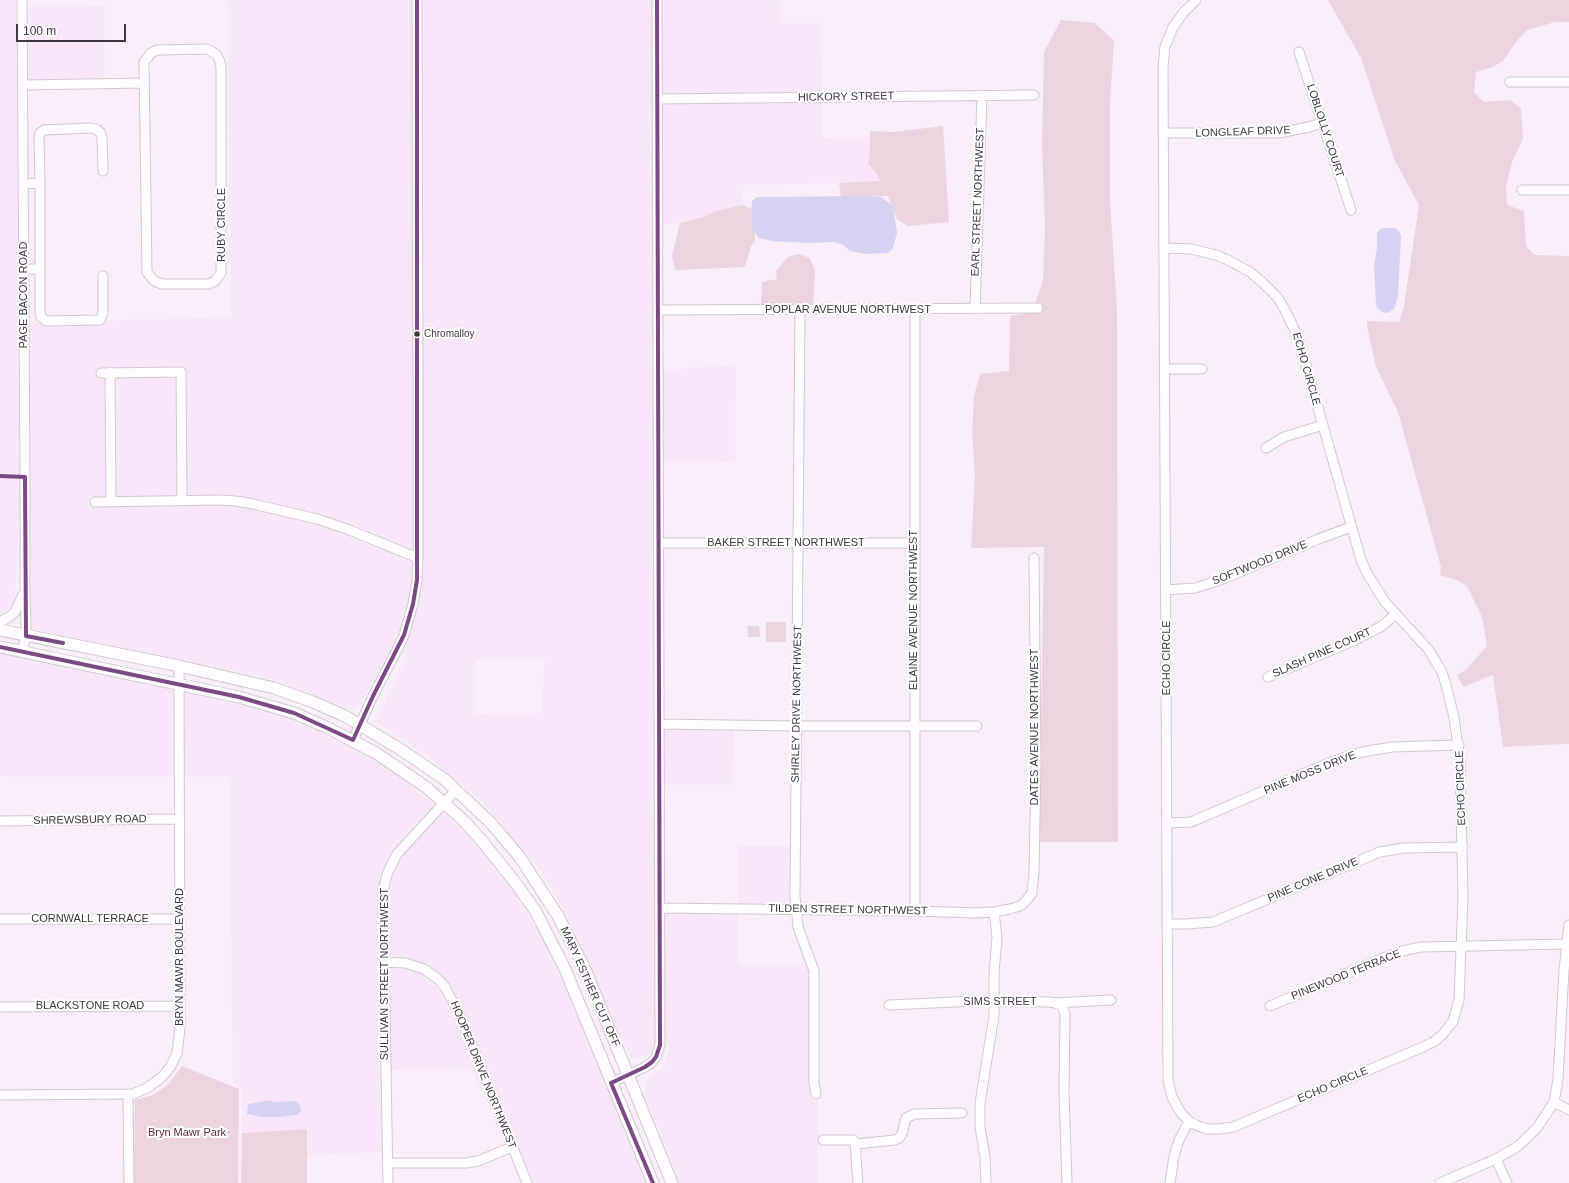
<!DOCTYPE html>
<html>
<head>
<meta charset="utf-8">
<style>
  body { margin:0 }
  #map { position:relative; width:1569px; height:1183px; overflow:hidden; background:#f9eefa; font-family:Helvetica,sans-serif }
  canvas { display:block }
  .scale { position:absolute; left:16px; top:24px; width:110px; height:18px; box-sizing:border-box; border:2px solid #3f3740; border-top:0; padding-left:5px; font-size:12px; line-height:14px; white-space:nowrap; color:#3f3740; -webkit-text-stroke:3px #fff; paint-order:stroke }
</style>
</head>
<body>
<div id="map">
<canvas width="1569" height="1183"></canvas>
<div class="scale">100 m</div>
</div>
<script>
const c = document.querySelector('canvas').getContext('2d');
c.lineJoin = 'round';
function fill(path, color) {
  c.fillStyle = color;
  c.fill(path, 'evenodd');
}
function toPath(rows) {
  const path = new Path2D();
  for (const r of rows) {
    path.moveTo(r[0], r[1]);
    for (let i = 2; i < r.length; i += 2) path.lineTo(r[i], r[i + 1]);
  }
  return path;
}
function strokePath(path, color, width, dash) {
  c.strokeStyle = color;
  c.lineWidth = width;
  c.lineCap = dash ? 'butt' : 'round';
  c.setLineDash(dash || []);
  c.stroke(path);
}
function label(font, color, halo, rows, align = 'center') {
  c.font = font + ' Helvetica,sans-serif';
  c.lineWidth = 4;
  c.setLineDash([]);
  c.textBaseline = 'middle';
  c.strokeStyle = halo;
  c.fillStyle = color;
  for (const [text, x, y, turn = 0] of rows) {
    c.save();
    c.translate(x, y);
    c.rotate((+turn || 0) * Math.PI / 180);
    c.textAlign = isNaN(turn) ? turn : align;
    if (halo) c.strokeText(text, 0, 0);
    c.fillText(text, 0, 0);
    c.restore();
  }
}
const built = toPath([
  [0,0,16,0,20,486,15,602,5,612,0,615],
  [228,0,412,0,414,552,373,534,318,516,186,497,185,368,97,369,97,376,106,376,107,498,91,498,91,505,235,504,316,523,346,532,414,560,413,580,409,603,399,633,392,651,390,650,361,703,353,709,347,709,292,686,255,675,33,630,31,622,31,558,29,557,28,294,29,323,231,317],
  [421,0,653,0,656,1043,654,1044,651,1054,643,1058,634,1059,630,1057,562,906,541,872,521,847,480,800,426,755,376,722,406,657,400,654,413,620,417,604,422,559,424,556,422,555],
  [476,659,545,659,541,713,475,714],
  [662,0,780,0,781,23,820,23,822,93,662,95],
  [105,6,104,80,27,81,26,7],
  [822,101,823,138,870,137,870,149,868,164,877,174,880,182,743,185,743,205,716,211,704,217,682,223,663,224,663,306,662,102],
  [736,365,735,462,663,463,663,370],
  [177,375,177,497,116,498,114,376],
  [0,654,175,690,175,777,0,776],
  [183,692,248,705,280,714,348,744,372,757,409,783,435,806,394,852,379,897,383,1152,307,1155,307,1129,242,1133,242,1089,240,1086,233,1083,229,777,183,777],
  [664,728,734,729,732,785,664,784],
  [441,812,447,817,454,820,488,855,510,883,545,942,585,1033,646,1183,531,1183,464,1014,449,986,441,977,426,966,388,959,387,897,392,873,401,856],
  [737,846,791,846,791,905,738,905],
  [664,911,738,912,738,964,808,965,810,972,810,1083,813,1098,817,1098,818,1183,681,1183,645,1095,645,1086,650,1077,665,1066,669,1051,668,1042,664,1042],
  [389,966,405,967,421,972,435,981,441,989,456,1017,507,1145,471,1068,390,1070]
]);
const green = toPath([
  [1328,0,1569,0,1569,22,1555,22,1527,30,1516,42,1503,61,1493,67,1476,72,1474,92,1484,102,1510,100,1521,109,1523,138,1512,162,1506,187,1507,205,1524,211,1526,246,1534,255,1569,256,1569,744,1563,744,1503,747,1493,675,1463,687,1457,675,1466,670,1487,646,1482,617,1467,586,1457,580,1440,575,1441,567,1398,412,1376,367,1367,326,1367,321,1399,322,1404,306,1419,205,1395,161,1361,58],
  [1061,20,1095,23,1114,41,1110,101,1110,201,1117,309,1118,842,1039,842,1044,547,971,548,975,475,972,432,974,396,980,374,1009,371,1010,316,1042,311,1042,304,1035,304,1043,280,1045,227,1042,145,1044,52],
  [943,126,949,222,908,226,897,219,888,196,841,197,839,183,880,181,877,174,868,164,870,149,870,131,893,132],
  [743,205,754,210,755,241,751,246,745,267,675,270,672,256,680,223,704,217,716,211],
  [798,254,810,258,815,271,813,306,761,306,762,282,777,279,776,271,788,257],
  [766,622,786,622,786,642,766,642],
  [747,626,759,626,760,637,748,637],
  [182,1066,239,1089,238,1183,134,1183,135,1100,153,1095,168,1085],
  [307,1129,307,1183,241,1183,242,1133]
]);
const water = toPath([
  [865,196,881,197,893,206,897,233,893,248,888,253,865,254,850,251,843,245,835,242,807,243,772,241,759,238,753,230,751,215,752,201,757,197],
  [1385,228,1396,228,1401,235,1398,296,1394,309,1388,313,1382,312,1377,308,1376,303,1374,265,1377,248,1377,234,1380,229],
  [270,1100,275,1102,297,1101,302,1111,296,1115,279,1117,262,1117,247,1114,248,1105,249,1104]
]);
const minor = toPath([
  [22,0,25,475,25,591,26,627,26,636,22,652],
  [207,49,216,54,219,59,221,66,221,273,215,281,209,284,161,284,153,280,147,272,144,62,151,53,157,50,207,49],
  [1299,52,1351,210],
  [1510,82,1569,82],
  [23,85,144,83],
  [658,99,1034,95],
  [1163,133,1279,133,1309,127,1321,123],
  [40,183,39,138,40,133,44,130,92,128,97,130,101,133,102,138,103,171],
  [23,184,40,183,40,269,24,269],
  [1522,190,1569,190],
  [1164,248,1191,249,1216,255,1228,260,1250,272,1262,282,1277,297,1285,310,1298,337,1361,560,1368,575,1385,602,1428,649,1442,672,1446,685,1454,717,1460,762,1463,897,1459,1000,1453,1021,1443,1034,1435,1041,1423,1047,1233,1127,1219,1129,1207,1129,1196,1125,1189,1121,1181,1113,1172,1097,1168,1080,1163,67,1165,47,1173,27,1184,12,1196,0],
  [40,269,40,312,41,317,46,321,100,320,103,313,103,276],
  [975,309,982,95],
  [658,310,1038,308],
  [800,310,795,896,798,927,814,971,814,1083,816,1094],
  [1165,369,1202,369],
  [110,372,111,501],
  [101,373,181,372,182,501],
  [1266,448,1284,437,1323,425],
  [95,502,220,500,236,501,253,504,317,519,347,529,418,558],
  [659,543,914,543],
  [1166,590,1195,588,1223,579,1321,538,1351,527],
  [0,622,9,617,15,612,23,594],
  [1268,677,1355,640,1382,626,1396,614],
  [659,724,797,726,977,726],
  [353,740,373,696,395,654,404,635,413,604,417,580,418,558,418,385,417,0],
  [0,821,179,819],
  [1167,823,1191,822,1331,762,1362,752,1392,747,1459,745],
  [660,908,915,911,976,913,994,912,1010,909,1020,906,1025,902,1032,893,1034,873,1036,763,1034,558],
  [915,911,915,309],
  [0,919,180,919],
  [1167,924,1186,924,1213,922,1380,852,1404,848,1463,847],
  [384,962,405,963,424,969,438,979,445,987,460,1015,527,1183],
  [1055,1003,1062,1006,1065,1014,1064,1093,1067,1183],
  [889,1005,976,1001,1049,1002,1055,1003,1111,1000],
  [1270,1006,1376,961,1402,951,1421,947,1567,944],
  [0,1007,180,1006],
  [611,1083,645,1067,652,1062,656,1057,660,1045,657,0],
  [128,1094,129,1183],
  [0,1095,133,1094,147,1088,162,1077,171,1066,177,1053,180,1028,179,666],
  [1554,1102,1569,1110],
  [823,1140,853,1140,855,1142,858,1183],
  [856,1144,895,1140,899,1138,902,1134,906,1118,914,1114,962,1113],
  [1496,1159,1507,1183],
  [387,1163,466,1163,478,1161,512,1147],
  [388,1183,383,897,385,882,388,872,397,854,456,790],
  [986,1183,985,1157,980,1127,980,1103,994,1016,994,974,997,937,994,912],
  [1170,1183,1174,1156,1179,1140,1189,1121],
  [1440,1183,1496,1159,1517,1147,1537,1128,1554,1102,1558,1079,1564,970,1569,925]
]);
const major = toPath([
  [0,630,179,666,274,688,313,702,345,716,400,749,444,779,490,822,519,856,558,916,585,969,672,1183],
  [0,647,239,697,294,713,326,727,376,753,426,787,464,821,482,841,514,881,535,910,565,969,653,1183]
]);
const bus1 = toPath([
  [0,476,25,477,26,636,63,643],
  [0,647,239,697,294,713,353,740,373,696,404,635,413,604,417,580,417,0],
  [653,1183,611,1083,645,1067,652,1062,656,1057,660,1045,657,0]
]);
const markers = [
  [417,334,3.5,"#3f3740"]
];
const busNames = [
  ["Chromalloy",424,334]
];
const streetNames = [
  ["HICKORY STREET",846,97,-1],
  ["LOBLOLLY COURT",1325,131,72],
  ["LONGLEAF DRIVE",1243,132,-2],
  ["EARL STREET NORTHWEST",978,202,-88],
  ["RUBY CIRCLE",222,225,-90],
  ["PAGE BACON ROAD",24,295,-90],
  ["POPLAR AVENUE NORTHWEST",848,310],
  ["ECHO CIRCLE",1306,369,74],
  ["BAKER STREET NORTHWEST",786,543],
  ["SOFTWOOD DRIVE",1260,563,-22],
  ["ELAINE AVENUE NORTHWEST",914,610,-90],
  ["SLASH PINE COURT",1322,653,-24],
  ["ECHO CIRCLE",1167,658,-90],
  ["SHIRLEY DRIVE NORTHWEST",797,704,-89],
  ["DATES AVENUE NORTHWEST",1035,727,-90],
  ["PINE MOSS DRIVE",1310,773,-22],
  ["ECHO CIRCLE",1461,788,-92],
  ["SHREWSBURY ROAD",90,820,-1],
  ["PINE CONE DRIVE",1313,880,-23],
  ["TILDEN STREET NORTHWEST",848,910,1],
  ["CORNWALL TERRACE",90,919],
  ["BRYN MAWR BOULEVARD",180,957,-90],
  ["SULLIVAN STREET NORTHWEST",385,974,-90],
  ["PINEWOOD TERRACE",1346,975,-22],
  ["MARY ESTHER CUT OFF",590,987,66],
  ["SIMS STREET",1000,1002],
  ["BLACKSTONE ROAD",90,1006],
  ["HOOPER DRIVE NORTHWEST",483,1075,68],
  ["ECHO CIRCLE",1333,1085,-23]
];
const parkNames = [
  ["Bryn Mawr Park",187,1133]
];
fill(built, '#fae6fb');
fill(green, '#ebd4dd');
fill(water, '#d6d3f2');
strokePath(minor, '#d0c8d1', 11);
strokePath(major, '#d0c8d1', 13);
strokePath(minor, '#fefcfe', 9);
strokePath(major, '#fefcfe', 11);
strokePath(bus1, '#7b4984', 4);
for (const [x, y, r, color] of markers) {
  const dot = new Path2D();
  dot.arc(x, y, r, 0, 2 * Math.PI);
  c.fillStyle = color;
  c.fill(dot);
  strokePath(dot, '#fff', 1.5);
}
label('10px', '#3f3740', '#fff', busNames, 'left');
label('11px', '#3f3740', '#fff', streetNames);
label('11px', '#632a3a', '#fff', parkNames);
</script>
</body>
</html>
